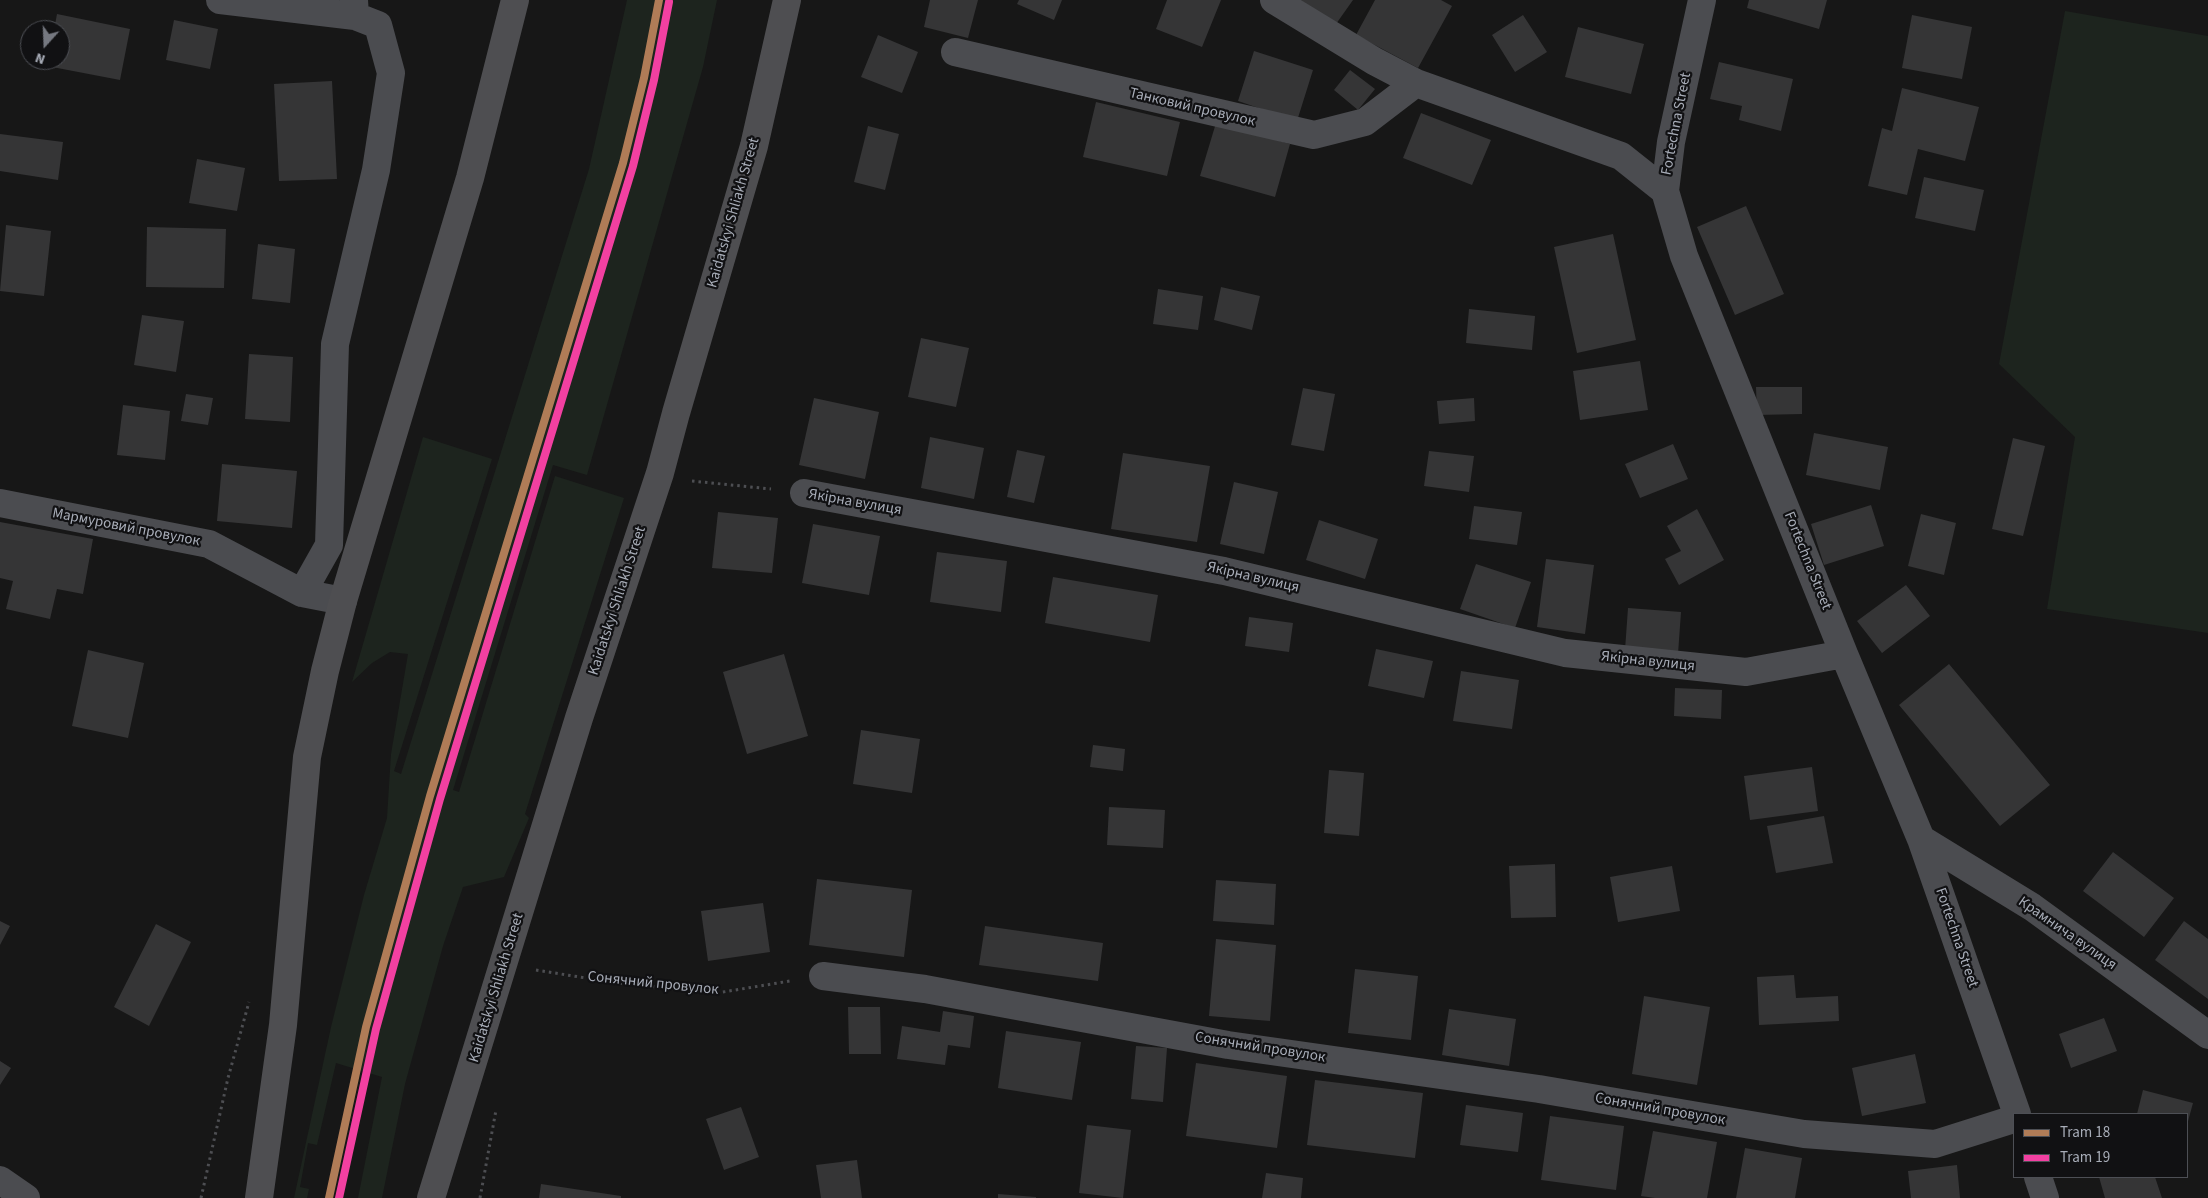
<!DOCTYPE html>
<html>
<head>
<meta charset="utf-8">
<style>
  body { margin:0 }
  #map { position:relative; width:2208px; height:1198px; overflow:hidden; background:#171717; font-family:"Source Sans 3",sans-serif }
  canvas { display:block }
  .legend { position:absolute; left:2013px; top:1113px; width:175px; height:65px; box-sizing:border-box; background:#111113; border:1px solid #4d4f55; margin:0; padding:6px 9px; list-style:none; font-size:15px; color:#a8adb8 }
  .legend li { display:flex; align-items:center; gap:10px; height:25px }
  .legend b { width:25px; border:1px solid #4d4f55 }
  .north { position:absolute; left:20px; top:20px; width:50px; height:50px; box-sizing:border-box; background:#111113; border:1px solid #4d4f55; border-radius:50%; rotate:200deg; font-size:14px; font-weight:700; line-height:20px; text-align:center; color:#a8adb8 }
  .north::after { content:''; display:block; margin:auto; width:18px; height:22px; background:#757880; clip-path:polygon(50% 0,100% 100%,50% 72%,0 100%) }
</style>
</head>
<body>
<div id="map">
<canvas width="2208" height="1198"></canvas>
<ul class="legend">
<li><b style="height:6px;background:#b07c57"></b>Tram 18</li>
<li><b style="height:6px;background:#f240a1"></b>Tram 19</li>
</ul>
<div class="north">N</div>
</div>
<script>
const c = document.querySelector('canvas').getContext('2d');
c.lineJoin = 'round';
function fill(path, color) {
  c.fillStyle = color;
  c.fill(path, 'evenodd');
}
function toPath(rows) {
  const path = new Path2D();
  for (const r of rows) {
    path.moveTo(r[0], r[1]);
    for (let i = 2; i < r.length; i += 2) path.lineTo(r[i], r[i + 1]);
  }
  return path;
}
function strokePath(path, color, width, dash) {
  c.strokeStyle = color;
  c.lineWidth = width;
  c.lineCap = dash ? 'butt' : 'round';
  c.setLineDash(dash || []);
  c.stroke(path);
}
function label(font, color, halo, rows, align = 'center') {
  c.font = font + ' "Source Sans 3",sans-serif';
  c.lineWidth = 4.5;
  c.setLineDash([]);
  c.textBaseline = 'middle';
  c.strokeStyle = halo;
  c.fillStyle = color;
  for (const [text, x, y, turn = 0] of rows) {
    c.save();
    c.translate(x, y);
    c.rotate((+turn || 0) * Math.PI / 180);
    c.textAlign = isNaN(turn) ? turn : align;
    if (halo) c.strokeText(text, 0, 0);
    c.fillText(text, 0, 0);
    c.restore();
  }
}
const green = toPath([
  [627,0,717,0,703,67,587,475,553,465,453,790,459,792,555,476,624,498,525,814,529,818,504,877,463,887,443,946,405,1084,382,1198,358,1198,382,1077,336,1063,317,1145,308,1143,300,1187,309,1189,307,1198,294,1198,331,1027,364,895,387,818,391,754,408,654,390,652,372,663,352,682,423,437,492,459,394,771,401,774,589,169],
  [2065,11,2208,36,2208,633,2047,609,2075,437,1999,364]
]);
const building = toPath([
  [930,0,978,0,968,38,924,27],
  [1019,0,1062,0,1054,20,1017,4],
  [1167,0,1221,0,1202,47,1156,29],
  [1300,0,1353,0,1336,24],
  [1375,0,1441,0,1452,6,1418,68,1356,35],
  [1749,0,1827,0,1819,29,1747,8],
  [57,14,130,29,120,80,47,66,48,60,60,60,60,30,54,30],
  [1523,15,1547,52,1515,72,1492,35],
  [1912,15,1972,27,1962,79,1902,68],
  [174,20,218,29,210,69,166,60],
  [1578,27,1644,44,1631,94,1565,77],
  [878,35,918,52,902,93,861,77],
  [1254,51,1313,70,1297,121,1238,101],
  [1719,62,1793,79,1781,131,1739,120,1742,106,1710,99],
  [1350,70,1375,89,1358,110,1334,90],
  [332,81,337,179,279,181,274,84],
  [1902,88,1979,107,1965,161,1918,149,1907,195,1868,186,1882,128,1892,131],
  [1096,102,1180,122,1167,176,1083,157],
  [1421,113,1491,140,1472,185,1403,158],
  [1216,123,1290,144,1275,197,1200,176],
  [868,126,899,134,885,190,854,182],
  [0,134,63,142,58,180,0,171],
  [197,159,245,168,237,211,189,203],
  [1924,177,1984,190,1975,231,1915,218],
  [1746,206,1784,294,1735,315,1697,227],
  [6,225,51,231,44,296,0,291],
  [147,227,226,229,224,288,146,287],
  [1613,234,1636,340,1577,353,1554,247],
  [258,244,295,249,290,303,252,299],
  [1221,287,1260,296,1252,330,1214,320],
  [1158,289,1203,296,1198,330,1153,324],
  [1469,309,1535,316,1532,350,1466,343],
  [142,315,184,321,176,372,134,365],
  [921,338,969,348,956,407,908,397],
  [249,354,293,357,290,422,245,419],
  [1640,361,1648,410,1580,420,1573,371],
  [1756,387,1802,387,1802,414,1757,415],
  [1303,388,1335,394,1324,451,1291,445],
  [186,394,213,398,208,425,181,421],
  [814,398,879,412,865,479,799,465],
  [1474,398,1475,421,1439,424,1437,401],
  [123,405,170,411,165,460,117,455],
  [1814,433,1888,447,1880,490,1806,475],
  [930,437,984,448,974,499,921,488],
  [2013,438,2045,446,2023,536,1992,529],
  [1673,444,1688,479,1640,498,1625,464],
  [1017,450,1045,456,1034,503,1007,497],
  [1429,451,1474,456,1469,492,1424,486],
  [1123,453,1210,466,1197,542,1111,529],
  [222,464,297,471,292,528,217,521],
  [1234,482,1278,492,1264,554,1220,544],
  [1871,505,1884,546,1824,565,1811,524],
  [1474,506,1522,512,1517,545,1469,539],
  [1697,509,1724,560,1679,585,1665,559,1681,551,1667,526],
  [718,512,778,518,772,573,712,568],
  [1921,514,1956,523,1944,575,1908,566],
  [1319,520,1378,539,1365,579,1306,560],
  [0,522,93,539,83,594,57,589,50,619,6,609,13,581,0,578],
  [813,524,880,536,869,595,802,583],
  [937,552,1007,561,1001,612,930,602],
  [1546,559,1594,565,1585,634,1537,627],
  [1476,564,1531,582,1515,628,1460,609],
  [1053,577,1158,595,1150,642,1045,623],
  [1906,585,1930,616,1882,653,1857,621],
  [1628,608,1681,612,1678,654,1625,650],
  [1249,617,1293,623,1289,652,1245,646],
  [1376,649,1433,661,1424,698,1368,686],
  [88,650,144,663,128,738,72,726],
  [784,654,808,736,747,754,723,672],
  [1949,664,2050,785,2000,826,1899,705],
  [1461,671,1519,680,1512,729,1453,721],
  [1675,688,1722,690,1721,719,1674,716],
  [861,730,920,739,912,793,853,784],
  [1093,745,1125,749,1123,771,1090,767],
  [1812,767,1818,811,1750,820,1744,776],
  [1329,770,1364,773,1359,836,1324,833],
  [1109,807,1165,810,1163,848,1107,845],
  [1824,816,1833,863,1776,873,1767,826],
  [2113,852,2174,898,2144,937,2083,891],
  [1555,864,1556,917,1511,918,1509,866],
  [1672,866,1680,911,1618,922,1610,877],
  [817,879,912,890,904,957,809,945],
  [1216,880,1276,884,1274,925,1213,921],
  [763,903,770,952,708,961,701,911],
  [0,921,10,926,0,945],
  [2184,921,2208,939,2208,999,2155,960],
  [156,924,191,942,149,1026,114,1007],
  [985,926,1103,943,1098,981,979,965],
  [1216,939,1276,945,1270,1021,1209,1016],
  [1355,969,1418,976,1411,1040,1348,1033],
  [1794,975,1796,998,1838,996,1839,1021,1759,1025,1757,977],
  [1644,996,1710,1007,1697,1085,1632,1074],
  [848,1007,880,1007,881,1054,849,1054],
  [1449,1009,1516,1019,1509,1066,1442,1055],
  [943,1011,974,1016,970,1048,948,1045,945,1065,897,1059,902,1026,940,1032],
  [2104,1018,2117,1051,2071,1068,2059,1034],
  [1006,1031,1081,1042,1072,1100,998,1088],
  [1136,1046,1167,1048,1163,1102,1131,1099],
  [1915,1054,1926,1103,1862,1116,1852,1068],
  [0,1061,11,1068,0,1085],
  [1196,1063,1287,1076,1277,1148,1186,1136],
  [1315,1080,1423,1093,1415,1158,1307,1145],
  [2143,1090,2193,1103,2187,1125,2187,1114,2137,1114],
  [1466,1105,1523,1113,1518,1152,1460,1145],
  [741,1107,759,1157,724,1170,706,1119],
  [1550,1116,1624,1126,1616,1190,1541,1180],
  [1087,1125,1131,1130,1123,1198,1079,1193],
  [1653,1131,1717,1142,1707,1198,1655,1198,1641,1196],
  [1745,1148,1802,1158,1795,1198,1736,1198],
  [857,1160,862,1198,821,1198,816,1165],
  [1957,1165,1960,1198,1911,1198,1908,1171],
  [1266,1173,1303,1178,1301,1198,1262,1198],
  [2099,1177,2155,1177,2162,1198,2105,1198],
  [541,1184,621,1196,621,1198,539,1198],
  [998,1194,1036,1197,1036,1198,998,1198]
]);
const path = toPath([
  [692,481,771,489],
  [536,970,617,983,717,993,790,981],
  [201,1198,228,1078,249,1002],
  [480,1198,496,1110]
]);
const minor = toPath([
  [220,0,355,16],
  [1274,0,1374,61,1416,83,1621,156,1665,191],
  [1702,0,1671,142,1665,191,1684,256,1844,654,1921,839,2017,1114],
  [955,52,1314,135,1365,122,1416,83],
  [804,493,1224,571,1565,653,1746,672,1844,654],
  [0,503,209,544,302,593,343,601],
  [302,593,329,545,335,344,376,170,391,73,378,25,355,16,354,0],
  [1921,839,2032,907,2208,1035],
  [823,976,925,989,1228,1045,1539,1089,1804,1134,1935,1144,2014,1119],
  [2038,1177,2045,1198],
  [0,1180,26,1198]
]);
const highway = toPath([
  [259,1198,283,1025,307,757,325,671,343,601,470,178,515,0],
  [431,1198,579,718,660,473,676,413,754,146,787,0]
]);
const tram1 = toPath([
  [329,1198,366,1027,430,796,623,163,644,78,659,0]
]);
const tram2 = toPath([
  [339,1198,376,1029,440,799,633,166,654,80,669,2]
]);
const streetNames = [
  ["Танковий провулок",1192,108,13],
  ["Fortechna Street",1677,124,-79],
  ["Kaidatskyi Shliakh Street",734,213,-74],
  ["Якірна вулиця",855,503,10],
  ["Мармуровий провулок",126,528,11],
  ["Fortechna Street",1807,561,68],
  ["Якірна вулиця",1253,578,13],
  ["Kaidatskyi Shliakh Street",618,601,-72],
  ["Якірна вулиця",1648,662,6],
  ["Крамнича вулиця",2067,934,35],
  ["Fortechna Street",1956,938,71],
  ["Сонячний провулок",653,984,6],
  ["Kaidatskyi Shliakh Street",497,988,-73],
  ["Сонячний провулок",1260,1048,9],
  ["Сонячний провулок",1660,1110,10]
];
fill(green, '#1d241e');
fill(building, '#353536');
strokePath(path, '#4d4e52', 3, [2.5, 4]);
strokePath(minor, '#4b4c50', 28);
strokePath(highway, '#4e4e51', 28);
strokePath(tram1, '#b07c57', 8);
strokePath(tram2, '#f240a1', 8);
label('15px', '#a8adb8', '#111113', streetNames);
</script>
</body>
</html>
